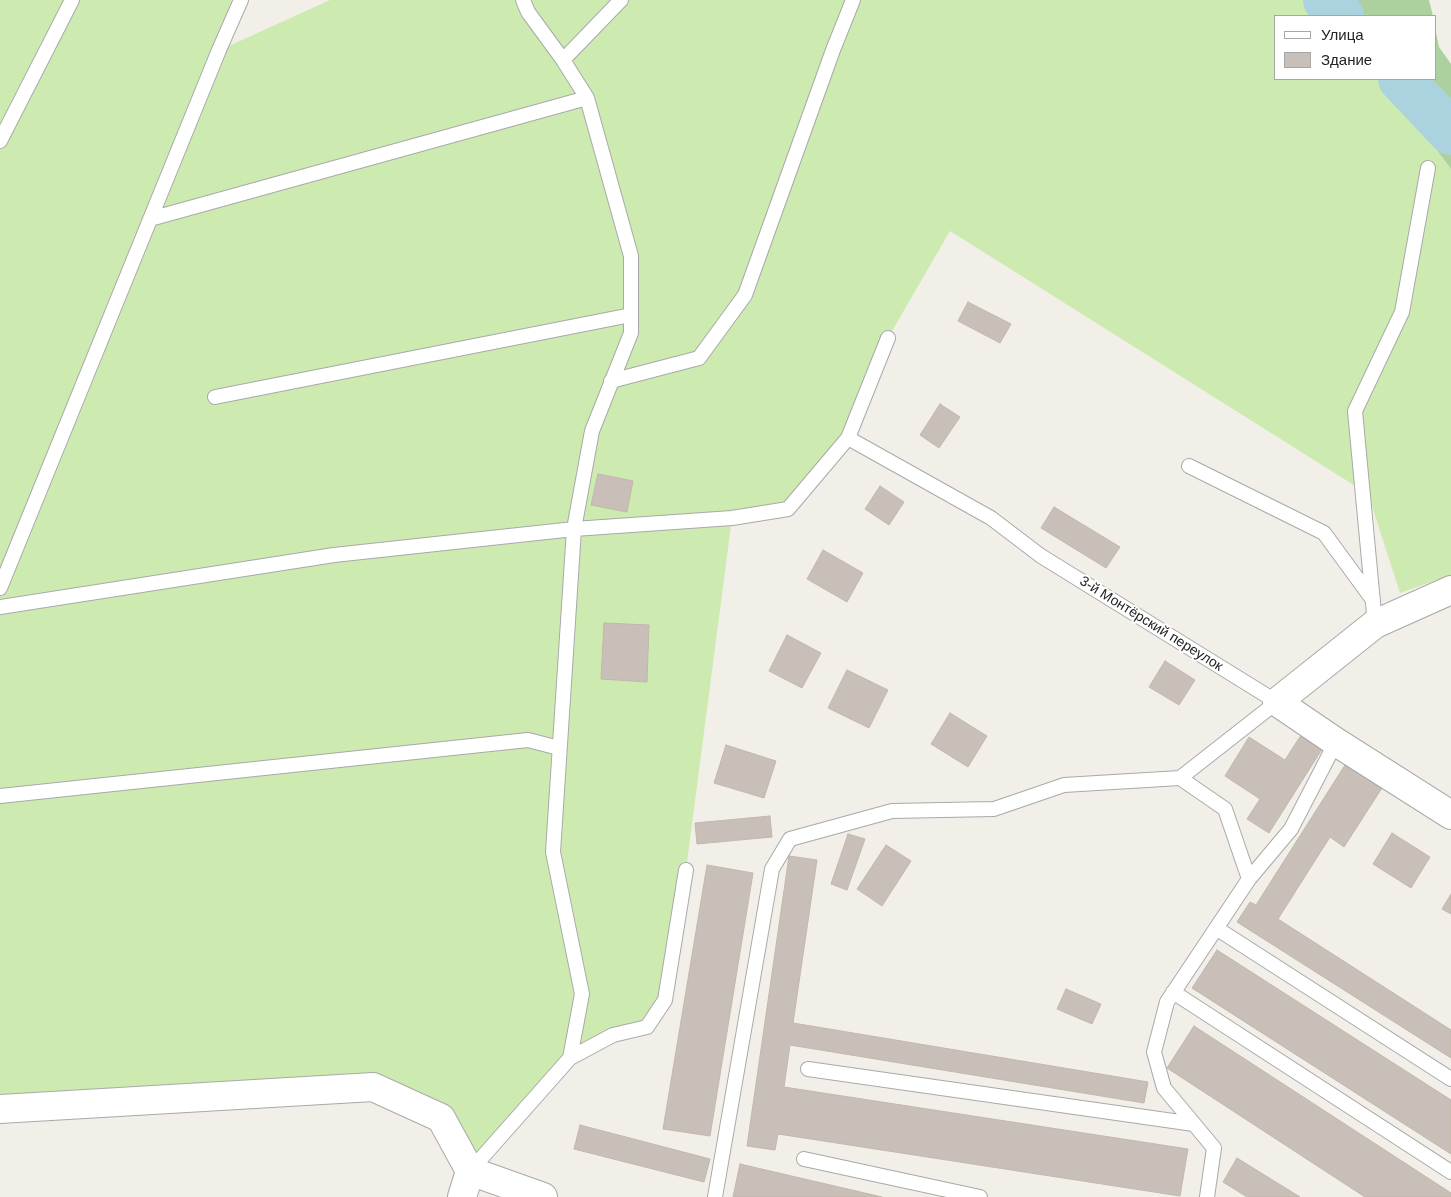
<!DOCTYPE html>
<html>
<head>
<meta charset="utf-8">
<style>
  body { margin:0 }
  #map { position:relative; width:1451px; height:1197px; overflow:hidden; background:#f2efe9; font-family:Arial,sans-serif }
  canvas { display:block }
  .legend { position:absolute; left:1274px; top:15px; width:162px; height:65px; box-sizing:border-box; background:#fff; border:1px solid #a7a7a7; margin:0; padding:6px 9px; list-style:none; font-size:15px; color:#222 }
  .legend li { display:flex; align-items:center; gap:10px; height:25px }
  .legend b { width:25px; border:1px solid #a7a7a7 }
</style>
</head>
<body>
<div id="map">
<canvas width="1451" height="1197"></canvas>
<ul class="legend">
<li><b style="height:6px;background:#fff"></b>Улица</li>
<li><b style="height:14px;background:#c7bfb8"></b>Здание</li>
</ul>
</div>
<script>
const c = document.querySelector('canvas').getContext('2d');
c.lineJoin = 'round';
function fill(path, color) {
  c.fillStyle = color;
  c.fill(path, 'evenodd');
}
function toPath(rows) {
  const path = new Path2D();
  for (const r of rows) {
    path.moveTo(r[0], r[1]);
    for (let i = 2; i < r.length; i += 2) path.lineTo(r[i], r[i + 1]);
  }
  return path;
}
function strokePath(path, color, width, dash) {
  c.strokeStyle = color;
  c.lineWidth = width;
  c.lineCap = dash ? 'butt' : 'round';
  c.setLineDash(dash || []);
  c.stroke(path);
}
function label(font, color, halo, rows, align = 'center') {
  c.font = font + ' Arial,sans-serif';
  c.lineWidth = 4;
  c.setLineDash([]);
  c.textBaseline = 'middle';
  c.strokeStyle = halo;
  c.fillStyle = color;
  for (const [text, x, y, turn = 0] of rows) {
    c.save();
    c.translate(x, y);
    c.rotate((+turn || 0) * Math.PI / 180);
    c.textAlign = isNaN(turn) ? turn : align;
    if (halo) c.strokeText(text, 0, 0);
    c.fillText(text, 0, 0);
    c.restore();
  }
}
const grass = toPath([
  [0,0,241,0,220,50,330,0,1340,0,1359,16,1275,16,1275,79,1387,79,1390,87,1451,169,1451,575,1400,593,1368,494,950,231,888,338,848,438,788,509,732,518,686,870,665,1000,647,1027,570,1058,470,1171,441,1118,373,1087,0,1109]
]);
const forest = toPath([
  [1340,0,1429,0,1433,16,1359,16],
  [1435,27,1439,47,1451,64,1451,169,1390,87,1387,79,1435,79]
]);
const river = toPath([
  [1326,0,1341,16],
  [1401,79,1451,132]
]);
const building = toPath([
  [968,302,1011,324,1000,343,958,321,968,302],
  [940,404,960,417,939,448,920,435,940,404],
  [598,474,633,481,627,512,591,505,598,474],
  [880,486,904,502,889,525,865,509,880,486],
  [1054,507,1120,547,1106,568,1041,528,1054,507],
  [823,550,863,573,847,602,807,579,823,550],
  [604,623,649,625,647,682,601,679,604,623],
  [787,635,821,653,802,688,769,671,787,635],
  [1165,661,1195,680,1179,705,1149,687,1165,661],
  [847,670,888,690,869,728,828,708,847,670],
  [950,713,987,736,968,767,931,744,950,713],
  [1305,729,1326,743,1269,833,1247,819,1260,799,1225,776,1249,737,1285,760,1305,729],
  [726,745,776,761,764,798,714,783,726,745],
  [1345,765,1382,788,1344,847,1330,837,1278,919,1451,1030,1451,1058,1237,922,1250,902,1256,905,1345,765],
  [770,816,772,837,697,844,695,823,770,816],
  [1392,833,1430,857,1411,888,1373,864,1392,833],
  [848,834,865,839,847,890,831,884,848,834],
  [886,845,911,861,882,906,857,889,886,845],
  [789,856,817,860,793,1023,1148,1082,1144,1103,790,1045,784,1087,1188,1149,1180,1196,778,1134,775,1150,747,1146,789,856],
  [707,865,753,873,710,1136,663,1129,707,865],
  [1451,894,1451,914,1442,909,1451,894],
  [1217,950,1451,1100,1451,1154,1192,988,1217,950],
  [1066,989,1101,1004,1092,1024,1057,1009,1066,989],
  [1194,1026,1451,1193,1451,1197,1365,1197,1167,1068,1194,1026],
  [580,1125,710,1159,704,1182,574,1149,580,1125],
  [1237,1158,1300,1197,1247,1197,1223,1182,1237,1158],
  [740,1164,882,1197,733,1197,740,1164]
]);
const lane = toPath([
  [523,0,528,12,563,60,587,98,631,256,631,333,592,431,574,529,553,852,582,994,570,1058],
  [563,60,621,0],
  [0,141,72,0],
  [150,219,587,98],
  [611,381,699,358,745,295,833,50,853,0],
  [215,397,631,315],
  [1189,466,1324,533,1373,600],
  [0,588,219,50,241,0],
  [0,607,334,555,574,529,732,518,788,509,848,438,888,338],
  [1375,624,1355,411,1402,312,1428,168],
  [1180,778,1225,809,1249,879,1167,1002,1154,1052,1164,1088,1214,1148,1207,1197],
  [0,796,528,740,559,748],
  [1249,879,1291,829,1336,742],
  [1216,928,1451,1079],
  [1173,992,1451,1172],
  [808,1069,1194,1124],
  [804,1159,980,1197],
  [470,1171,570,1058,613,1035,647,1027,665,1000,686,870],
  [715,1197,772,869,790,839,892,811,994,809,1064,785,1180,778,1277,702,1041,556,991,518,848,438]
]);
const street = toPath([
  [1451,590,1375,624,1277,702,1336,742,1451,815],
  [0,1109,373,1087,441,1118,470,1171],
  [470,1171,543,1197],
  [462,1197,470,1171]
]);
const streetNames = [
  ["3-й Монтёрский переулок",1151,624,32]
];
fill(grass, '#cdebb0');
fill(forest, '#add19e');
strokePath(river, '#aad3df', 46);
fill(building, '#c7bfb8');
strokePath(building, '#c4b6ab', 1);
strokePath(lane, '#a9a9a9', 16);
strokePath(street, '#a9a9a9', 30);
strokePath(lane, '#fff', 14);
strokePath(street, '#fff', 28);
label('14px', '#222', '#fff', streetNames);
</script>
</body>
</html>
